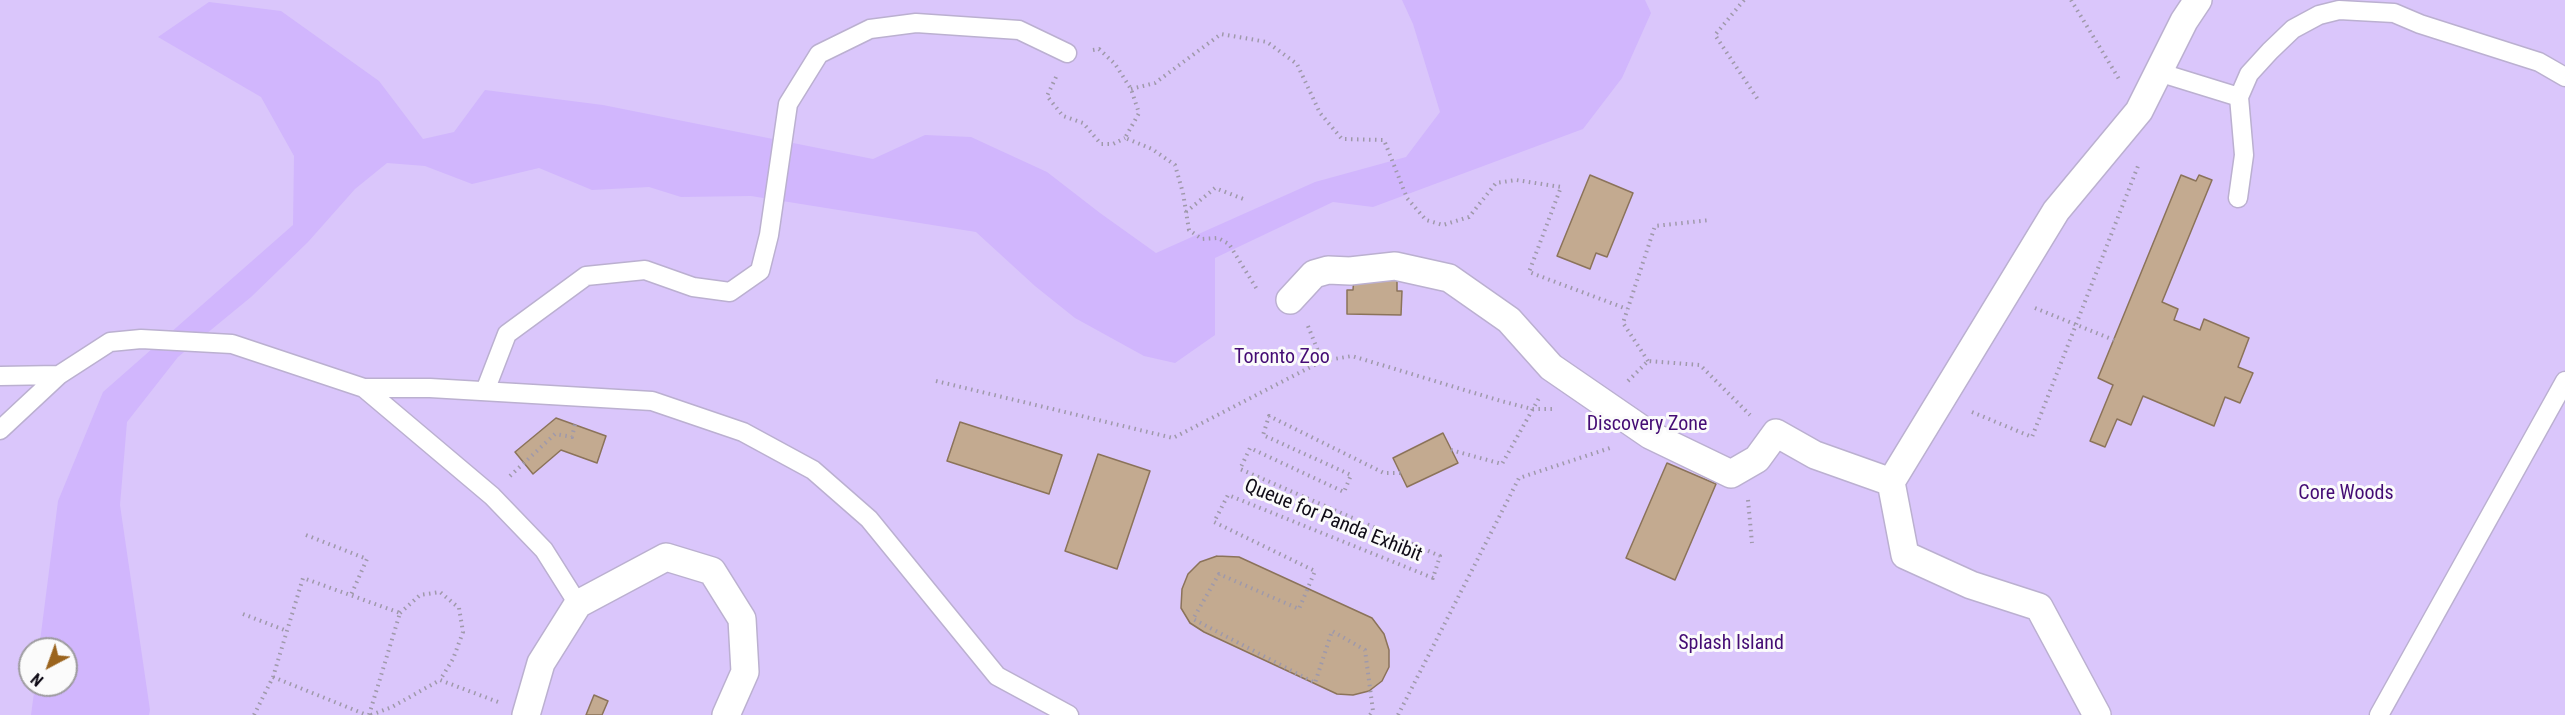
<!DOCTYPE html>
<html>
<head>
<meta charset="utf-8">
<style>
  body { margin:0 }
  #map { position:relative; width:2565px; height:715px; overflow:hidden; background:#f0e9fe; font-family:"Roboto Condensed",sans-serif }
  canvas { display:block }
  .north { position:absolute; left:18px; top:637px; width:60px; height:60px; box-sizing:border-box; background:#fbfbfb; border:2px solid #9d9b9f; border-radius:50%; rotate:221deg; font-size:16px; font-weight:700; line-height:24px; text-align:center; color:#0f0b16 }
  .north::after { content:''; display:block; margin:auto; width:21px; height:27px; background:#9b641e; clip-path:polygon(50% 0,100% 100%,50% 72%,0 100%) }
</style>
</head>
<body>
<div id="map">
<canvas width="2565" height="715"></canvas>
<div class="north">N</div>
</div>
<script>
const c = document.querySelector('canvas').getContext('2d');
c.lineJoin = 'round';
function fill(path, color) {
  c.fillStyle = color;
  c.fill(path, 'evenodd');
}
function toPath(rows) {
  const path = new Path2D();
  for (const r of rows) {
    path.moveTo(r[0], r[1]);
    for (let i = 2; i < r.length; i += 2) path.lineTo(r[i], r[i + 1]);
  }
  return path;
}
function strokePath(path, color, width, dash) {
  c.strokeStyle = color;
  c.lineWidth = width;
  c.lineCap = dash ? 'butt' : 'round';
  c.setLineDash(dash || []);
  c.stroke(path);
}
function label(font, color, halo, rows, align = 'center') {
  c.font = font + ' "Roboto Condensed",sans-serif';
  c.lineWidth = 6;
  c.setLineDash([]);
  c.textBaseline = 'middle';
  c.strokeStyle = halo;
  c.fillStyle = color;
  for (const [text, x, y, turn = 0] of rows) {
    c.save();
    c.translate(x, y);
    c.rotate((+turn || 0) * Math.PI / 180);
    c.textAlign = isNaN(turn) ? turn : align;
    if (halo) c.strokeText(text, 0, 0);
    c.fillText(text, 0, 0);
    c.restore();
  }
}
const green = toPath([
  [0,0,2565,0,2565,715,0,715],
  [30,649,66,649,66,685,30,685]
]);
const water = toPath([
  [1402,0,1645,0,1651,13,1622,78,1583,129,1373,207,1333,202,1215,258,1215,335,1175,363,1144,356,1075,318,1035,286,976,232,751,196,681,197,649,187,592,190,539,168,472,184,425,166,387,163,355,189,308,242,251,297,178,357,127,422,120,505,150,710,149,715,31,715,35,685,66,685,66,649,39,649,58,501,103,392,293,225,294,156,261,97,158,37,209,2,281,11,379,81,423,139,454,132,485,90,603,105,873,159,925,135,971,137,1047,172,1100,213,1156,253,1315,182,1406,157,1440,112,1413,24]
]);
const building = toPath([
  [1590,175,1633,193,1607,257,1596,253,1590,269,1557,256,1590,175],
  [2181,175,2196,181,2199,175,2212,180,2162,302,2178,309,2174,320,2200,330,2204,319,2249,338,2238,367,2253,373,2240,403,2225,397,2214,426,2143,396,2131,425,2117,419,2105,447,2090,441,2113,385,2098,378,2181,175],
  [1354,276,1397,276,1397,291,1402,291,1401,315,1347,314,1347,290,1353,290,1354,276],
  [556,418,606,436,597,463,561,450,533,474,515,452,556,418],
  [960,422,1062,455,1049,494,947,461,960,422],
  [1443,433,1458,463,1407,487,1393,458,1443,433],
  [1098,454,1150,471,1117,569,1065,551,1098,454],
  [1667,463,1716,484,1675,580,1626,558,1667,463],
  [1217,556,1239,557,1372,618,1384,634,1389,650,1389,667,1382,681,1369,691,1353,695,1337,694,1204,632,1190,623,1181,608,1182,589,1188,574,1200,562,1217,556],
  [594,695,608,701,602,715,586,715,594,695]
]);
const path = toPath([
  [1744,0,1715,35,1759,101],
  [2071,0,2119,79],
  [1093,50,1099,49,1115,64,1131,89,1139,113,1125,138,1152,149,1175,165,1183,193,1189,230,1202,239,1218,238,1229,244,1258,291],
  [1056,77,1047,96,1063,116,1083,123,1101,144,1113,144,1125,138],
  [1131,89,1155,83,1221,34,1267,42,1297,64,1320,113,1342,139,1384,140,1407,198,1426,220,1443,225,1469,217,1496,183,1516,180,1561,187,1529,272,1627,309],
  [1186,212,1215,188,1246,200],
  [2035,308,2114,340],
  [1308,326,1322,361],
  [1648,361,1623,323,1655,226,1710,220],
  [936,381,1173,438,1322,361,1352,356,1501,401,1532,409,1553,409],
  [1628,381,1648,361,1700,365,1750,415],
  [1972,412,2032,437,2138,166],
  [1451,450,1502,464,1539,398],
  [510,476,555,434,572,437,575,424],
  [1748,500,1752,543],
  [306,535,367,559,351,595],
  [400,613,420,595,440,592,459,608,463,632,453,659,440,680],
  [243,614,287,631],
  [273,677,367,715],
  [254,715,273,677,303,578,400,613,369,715],
  [371,715,392,707,440,680,498,702],
  [1370,715,1373,711,1365,650,1332,631,1315,683,1193,619,1219,574,1299,609,1315,571,1214,522,1228,495,1433,578,1440,556,1240,469,1250,448,1344,492,1351,475,1263,435,1269,416,1384,473,1401,473],
  [1398,715,1519,478,1610,448]
]);
const service = toPath([
  [2158,72,2239,97],
  [2238,198,2244,155,2239,97,2249,74,2270,51,2293,29,2319,15,2339,10,2394,13,2420,24,2539,62,2565,77],
  [0,376,59,375,110,342,141,339,232,344,364,388,430,388,652,401,743,432,813,470,869,519,997,676,1069,715],
  [364,388,492,496,544,550,578,604],
  [485,391,507,334,586,276,645,270,693,287,730,292,760,271,769,235,788,104,819,54,870,29,916,23,1019,30,1067,53],
  [0,430,59,375],
  [2379,715,2565,381]
]);
const pedestrian = toPath([
  [1290,300,1314,274,1328,270,1350,271,1395,266,1449,278,1509,320,1551,367,1650,435,1731,474,1757,459,1776,433,1815,455,1891,482,1905,555,1971,585,2039,607,2097,715],
  [1891,482,2056,211,2139,111,2184,21,2198,0],
  [526,715,541,663,578,604,666,557,712,571,742,619,745,672,726,715]
]);
const parkNames = [
  ["Toronto Zoo",1282,358],
  ["Discovery Zone",1647,425],
  ["Core Woods",2346,494],
  ["Splash Island",1731,644]
];
const streetNames = [
  ["Queue for Panda Exhibit",1333,521,22]
];
fill(green, '#dac6fb');
fill(water, '#d1b6fd');
fill(building, '#c3aa90');
strokePath(building, '#8b735a', 1.5);
strokePath(service, '#bbb0d0', 21);
strokePath(pedestrian, '#bbb0d0', 30);
strokePath(path, '#9f99aa', 4, [1.5, 4.5]);
strokePath(service, '#fff', 18);
strokePath(pedestrian, '#fff', 27);
label('20px', '#440c74', '#fbfbfb', parkNames);
label('20px', '#0f0b16', '#fbfbfb', streetNames);
</script>
</body>
</html>
